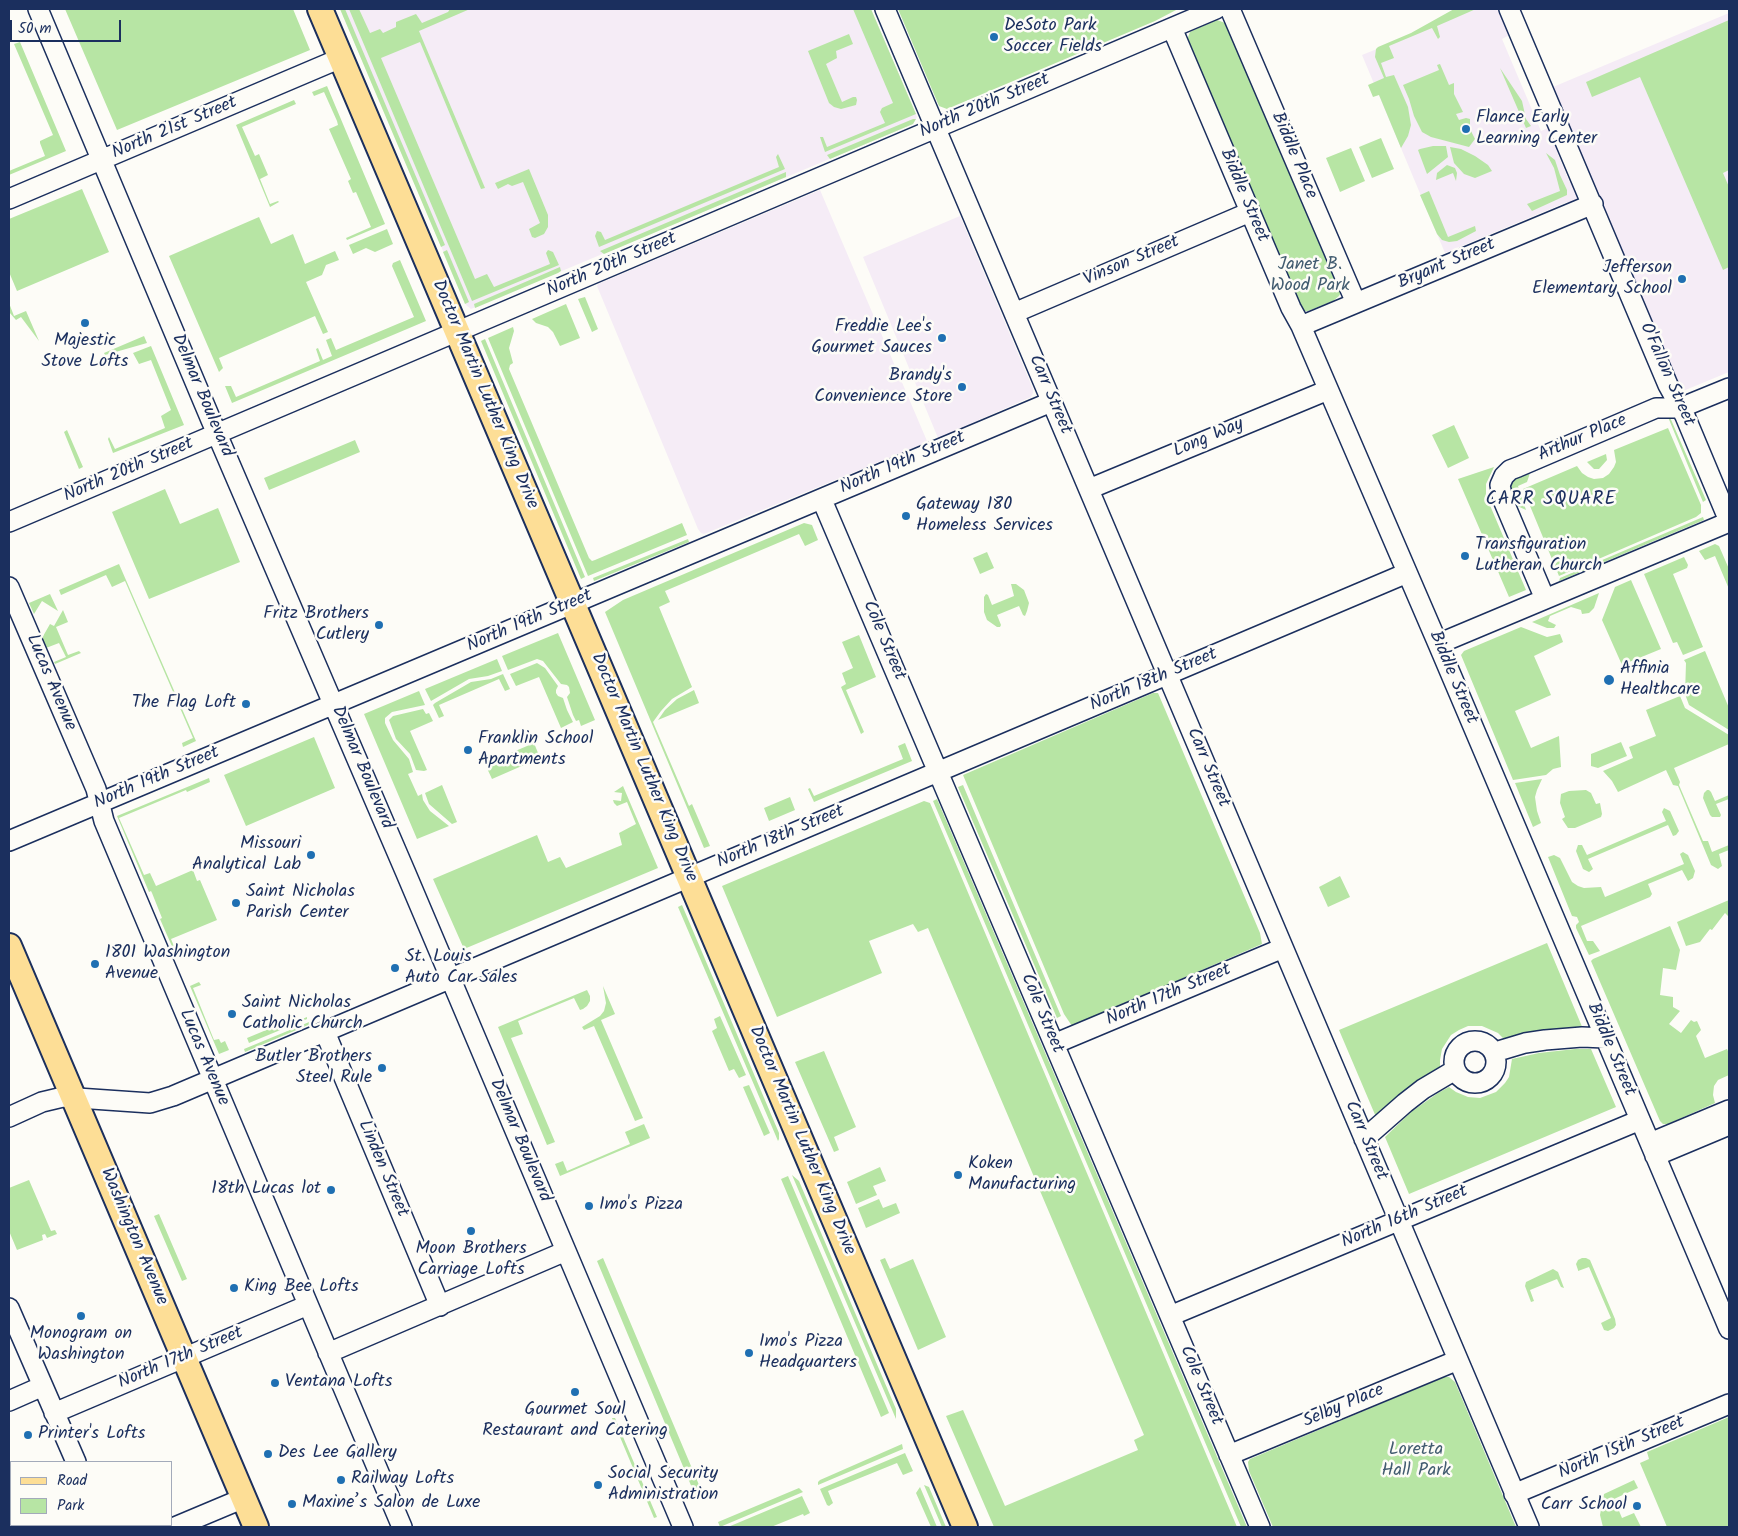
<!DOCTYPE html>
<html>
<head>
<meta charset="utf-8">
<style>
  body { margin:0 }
  #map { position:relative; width:1738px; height:1536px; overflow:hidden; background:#fdfcf7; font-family:Kalam,sans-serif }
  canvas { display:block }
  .frame { position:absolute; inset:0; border:10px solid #1b2f5e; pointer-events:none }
  .legend { position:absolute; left:10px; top:1461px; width:162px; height:65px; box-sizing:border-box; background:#fdfcf7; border:1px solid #a3aaba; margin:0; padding:6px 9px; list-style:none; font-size:15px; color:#1b2f5e }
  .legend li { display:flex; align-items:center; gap:10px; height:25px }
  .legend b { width:25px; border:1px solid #a3aaba }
  .scale { position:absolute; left:10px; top:20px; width:111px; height:22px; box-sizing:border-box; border:2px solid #1b2f5e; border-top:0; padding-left:6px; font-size:15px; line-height:18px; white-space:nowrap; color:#1b2f5e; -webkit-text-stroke:4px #fdfcf7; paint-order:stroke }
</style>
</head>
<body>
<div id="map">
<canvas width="1738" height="1536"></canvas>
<div class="frame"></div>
<ul class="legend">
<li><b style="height:6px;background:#fdde96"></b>Road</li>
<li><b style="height:14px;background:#b7e5a4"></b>Park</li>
</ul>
<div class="scale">50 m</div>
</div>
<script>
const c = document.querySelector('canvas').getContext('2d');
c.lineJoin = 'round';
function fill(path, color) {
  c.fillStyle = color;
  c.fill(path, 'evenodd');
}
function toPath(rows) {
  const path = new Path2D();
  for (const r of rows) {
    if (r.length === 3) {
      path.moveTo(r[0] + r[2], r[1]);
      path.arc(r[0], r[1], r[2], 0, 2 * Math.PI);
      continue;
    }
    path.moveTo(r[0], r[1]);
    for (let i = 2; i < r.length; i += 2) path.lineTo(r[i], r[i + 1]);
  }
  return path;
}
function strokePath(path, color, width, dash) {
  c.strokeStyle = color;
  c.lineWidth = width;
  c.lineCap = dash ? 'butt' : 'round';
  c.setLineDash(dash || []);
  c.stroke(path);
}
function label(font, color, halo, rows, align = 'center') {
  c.font = font + ' Kalam,sans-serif';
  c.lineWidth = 5;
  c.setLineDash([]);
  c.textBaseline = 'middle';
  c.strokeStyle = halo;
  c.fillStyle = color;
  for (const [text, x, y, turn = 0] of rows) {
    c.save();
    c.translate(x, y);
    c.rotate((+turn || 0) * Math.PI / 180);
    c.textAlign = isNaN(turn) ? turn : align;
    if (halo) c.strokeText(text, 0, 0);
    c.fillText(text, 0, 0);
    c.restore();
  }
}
const built = toPath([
  [340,9,871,9,917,117,913,124,471,309,466,305],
  [1476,9,1502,9,1513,33,1502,39,1541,131,1553,126,1560,143,1557,152,1569,181,1577,185,1581,199,1572,203,1567,202,1445,253,1362,55],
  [1729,13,1729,372,1683,391,1680,387,1553,87],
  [820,190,927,441,925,443,704,534,701,533,698,529,597,286,598,284],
  [960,216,1033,389,1033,393,1031,397,938,438,863,257]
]);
const green = toPath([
  [65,9,293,9,310,50,117,130],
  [340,9,345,9,445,245,441,247],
  [349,9,359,9,370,33,380,29,383,33,396,27,396,22,416,14,422,23,448,12,450,9,470,9,419,31,485,188,481,189,420,42,381,58,475,279,487,274,494,287,550,264,546,253,548,250,553,252,559,265,472,301],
  [853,9,871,9,916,114,825,152,820,137,823,137,827,147,885,123,880,112,882,108,893,103],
  [898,9,1178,9,1155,21,947,109,939,106],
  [1454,9,1476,9,1437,26,1440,37,1438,39,1432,28,1389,46,1394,58,1381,63,1386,77,1394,75,1408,107,1411,125,1408,136,1401,148,1379,95,1373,97,1368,85,1384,78,1375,57,1376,49,1378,47,1411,33],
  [1217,20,1228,24,1342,290,1339,296,1333,301,1308,311,1302,311,1187,40,1190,32,1194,30],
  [1729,20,1729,170,1723,173,1729,187,1729,267,1723,270,1640,77,1592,97,1586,82],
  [849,34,853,44,836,51,837,58,826,64,842,102,853,97,856,97,857,100,856,105,841,109,834,107,829,103,808,51],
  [20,42,66,151,9,175,9,171,45,156,40,143,40,141,53,135,14,44],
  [1440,64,1449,85,1454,83,1454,94,1463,112,1456,114,1459,120,1466,118,1470,119,1470,129,1475,139,1469,147,1431,137,1422,132,1414,116,1409,99,1403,85,1439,70,1437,65],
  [1500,68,1522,101,1526,119,1531,126,1526,128],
  [327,86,385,224,347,240,346,238,371,227,356,192,353,193,348,181,351,179,329,129,338,125,337,121,324,92,314,96,312,92],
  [294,100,296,104,242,127,255,156,259,154,268,175,260,179,270,204,278,201,279,202,270,207,236,125],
  [913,119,916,119,913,124,830,159,827,155],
  [1381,138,1394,169,1372,178,1359,147],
  [1433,146,1446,146,1448,157,1427,174,1418,150,1420,149],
  [1450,147,1461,149,1475,156,1488,165,1492,171,1475,178,1464,174,1454,163],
  [1351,148,1365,181,1340,192,1326,158],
  [1546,153,1555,160,1560,175,1567,190,1567,195,1532,211,1527,204,1560,191,1554,168],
  [778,154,785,169,599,247,595,236,597,231,601,232,605,240,779,167,776,157],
  [1447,165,1455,168,1457,173,1456,181,1453,173,1436,180,1437,173],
  [529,169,548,215,548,227,544,234,535,238,532,237,529,229,540,223,523,182,512,186,508,184,498,189,495,183],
  [786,172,786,177,604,254,600,251],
  [82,189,109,252,17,291,9,272,9,219],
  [1429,191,1448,237,1475,226,1476,231,1457,241,1449,242,1442,240,1437,234,1420,195],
  [259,217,271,244,293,234,305,264,335,251,339,260,326,265,322,275,306,282,328,332,323,334,315,316,219,358,223,368,219,372,169,256],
  [387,229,393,244,375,252,366,248,353,254,349,245],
  [447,250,469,302,465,304,443,252],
  [400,260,426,321,232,403,225,386,231,386,236,397,320,361,316,349,318,348,323,360,332,356,326,340,331,338,336,350,414,317,392,266,393,263],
  [560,267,561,271,558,273,475,308,474,304],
  [585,297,598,329,592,332,578,299],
  [9,303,14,316,26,311,39,341,21,317,16,320,9,312],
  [566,304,580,338,560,346,553,332,548,327,536,323,532,319],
  [513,327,514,331,509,348,513,363,510,365,509,369,589,558,592,561,595,560,682,523,687,535,588,576,488,338],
  [144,336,147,343,105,355,104,353],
  [485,339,585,577,581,579,481,341],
  [151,346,184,425,113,453,108,439,109,437,115,449,165,428,161,416,171,410,151,360,139,364,133,353],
  [1669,415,1706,500,1703,502,1668,417],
  [1454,425,1469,458,1448,468,1432,435],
  [1668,428,1701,505,1701,513,1696,517,1559,576,1523,489,1577,466,1582,473,1588,477,1594,479,1603,478,1609,474,1614,467,1616,462,1614,450],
  [67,430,83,467,79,469,64,432],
  [355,440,360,452,269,490,264,478],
  [1606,454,1607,460,1599,469,1594,469,1587,462],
  [1494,467,1486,484,1486,496,1526,590,1509,597,1458,479],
  [1531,470,1527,482,1518,486,1526,510,1513,504,1509,497,1509,481,1516,476],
  [165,489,180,524,218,508,240,562,149,599,112,512],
  [1703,517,1704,520,1559,581,1560,578],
  [804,523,812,525,818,540,805,546,799,534,665,591,670,602,659,607,692,687,672,699,661,711,653,722,689,806,692,804,710,846,704,848,605,612,623,600],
  [688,539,689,542,594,581,593,578],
  [1715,544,1719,546,1729,569,1729,589,1715,556,1705,560,1699,551],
  [987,552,994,568,980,574,973,558],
  [1684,557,1688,565,1687,568,1673,574,1703,647,1683,655,1677,642,1673,643,1644,574],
  [119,564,196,741,183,747,182,743,193,738,125,581,112,587,106,575,61,595,59,590],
  [1631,580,1661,649,1622,665,1602,620,1615,587],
  [1011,584,1016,584,1024,590,1029,603,1027,611,1025,616,1023,615,1019,606,997,615,1001,625,1000,627,997,627,987,620,984,612,984,597,986,594,988,595,992,605,1014,596],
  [1599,593,1594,608,1589,613,1582,614,1581,610,1571,607,1550,616,1548,621,1556,625,1554,628,1547,628,1532,622],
  [50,594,58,611,42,601,34,614,29,603],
  [63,610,68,622,56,627,68,655,79,651,81,653,55,664,54,662,66,657,59,643,46,648,42,638,50,624,54,626],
  [1521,627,1547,637,1560,634,1562,639,1563,642,1534,656,1551,695,1515,711,1531,748,1559,736,1561,767,1553,769,1546,775,1513,780,1461,655,1464,651],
  [558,633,595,720,581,726,579,720,576,721,573,715,567,697,570,693,569,687,567,685,561,684,543,661,537,659,508,670,502,656],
  [859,635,876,677,846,690,864,732,861,734,841,687,846,684,842,673,853,668,842,642],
  [1705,651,1729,708,1729,730,1689,705,1685,694,1686,663,1684,660],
  [497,659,502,671,488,676,469,679,431,701,425,689],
  [537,663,545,668,558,686,556,690,556,693,558,696,563,698,567,710,573,722,561,728,539,677,516,686,510,674],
  [503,674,510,689,505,691,499,679,439,705,444,716,439,718,433,705,435,703,471,682,491,679],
  [694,690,699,703,658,720,665,710,677,699],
  [419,691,425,705,392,712,385,718,385,723,393,740,409,759,413,772,408,774,418,796,422,794,423,800,430,811,449,826,417,839,364,714],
  [1153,693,1158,693,1260,933,1262,944,1072,1026,1064,1014,963,775],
  [1680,696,1685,708,1729,735,1729,744,1674,768,1680,782,1679,785,1703,841,1708,841,1712,852,1729,845,1729,850,1719,854,1722,866,1718,869,1711,865,1678,786,1673,785,1666,770,1618,792,1612,781,1603,771,1633,758,1629,747,1656,736,1646,710],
  [423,709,426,714,429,713,433,721,410,731,427,770,424,771,416,770,410,754,396,739,389,720,393,716],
  [314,737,335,788,246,826,224,775],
  [1621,742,1627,756,1598,768,1591,766,1591,754],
  [534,743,540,758,492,779,485,764],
  [905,743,912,761,814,802,808,789,810,788,814,796,903,759,898,746],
  [209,778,210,782,187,792,186,790,119,818,144,875,150,873,156,886,193,870,197,881,200,880,217,920,171,939,176,951,174,951,160,919,162,918,152,893,151,891,149,892,117,816],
  [1542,779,1537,790,1535,797,1537,811,1541,823,1533,827,1515,783],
  [442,785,457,822,452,824,429,804,425,793],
  [963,785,1061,1016,1057,1018,958,787],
  [623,786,658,868,464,949,433,879,537,835,548,862,560,857,566,868,622,845,619,833,636,824,627,802,617,806,614,803,613,800,621,801,622,793,614,792],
  [1586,790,1591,793,1596,804,1600,803,1602,814,1601,817,1575,828,1568,828,1562,819,1565,817,1560,803,1561,794,1569,791],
  [1707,790,1709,790,1711,792,1715,801,1729,795,1729,799,1716,804,1721,815,1720,817,1712,817,1710,815,1703,798,1704,793],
  [790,797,795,810,769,821,764,808],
  [937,799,1247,1527,1241,1527,933,801],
  [924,801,930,803,1237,1527,994,1527,946,1416,963,1410,1005,1506,1138,1450,1134,1440,1144,1435,928,928,918,932,913,924,869,941,882,973,777,1017,722,886],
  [1664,808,1670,811,1679,831,1676,835,1673,836,1668,825,1588,859,1593,869,1589,872,1583,869,1576,851,1578,845,1582,845,1587,855,1666,821,1662,812],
  [1683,852,1688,855,1695,871,1693,878,1688,881,1682,870,1648,884,1652,894,1650,897,1581,926,1587,941,1593,941,1600,951,1589,955,1576,928,1576,925,1579,922,1577,917,1572,916,1548,857,1554,855,1560,858,1572,882,1578,886,1584,888,1601,887,1605,897,1684,864,1680,854],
  [1340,876,1350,897,1328,907,1319,887],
  [1729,900,1728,916,1725,913,1712,930,1710,929,1700,942,1686,946,1677,922],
  [682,905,779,1133,779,1139,778,1141,678,907],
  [1670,926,1680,950,1676,970,1663,968,1660,995,1673,997,1673,1007,1680,1011,1669,1024,1681,1033,1691,1020,1694,1022,1697,1021,1701,1030,1696,1036,1705,1058,1727,1049,1729,1053,1729,1075,1718,1080,1714,1086,1713,1095,1715,1103,1668,1124,1663,1124,1660,1121,1591,961,1593,959],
  [1547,943,1583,1029,1505,1040,1498,1033,1482,1026,1468,1026,1459,1030,1451,1035,1442,1049,1440,1060,1440,1068,1427,1076,1376,1117,1339,1030],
  [199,982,201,985,193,988,214,1040,219,1039,221,1043,225,1041,229,1050,219,1054,190,986],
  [603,986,615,1014,601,1020,643,1118,635,1121,594,1026,584,1030,582,1027,600,1016,604,1011,606,1003],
  [587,990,590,996,590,1001,587,1006,583,1009,580,1010,574,998,518,1021,523,1034,511,1038,555,1142,547,1145,498,1027],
  [720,1016,746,1075,739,1078,734,1069,729,1071,712,1031,717,1028,714,1019],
  [307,1017,307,1019,249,1043,247,1038,288,1021,290,1024],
  [314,1020,315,1022,245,1052,244,1049],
  [1575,1049,1591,1049,1616,1107,1409,1194,1385,1137,1411,1112,1438,1093,1449,1087,1456,1092,1468,1097,1480,1098,1496,1092,1505,1083,1509,1077,1512,1059,1539,1053],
  [824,1051,856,1127,834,1137,839,1150,834,1152,795,1062],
  [749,1085,770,1133,764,1136,743,1087],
  [644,1124,650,1138,560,1176,555,1164,563,1161,567,1171,630,1144,625,1132],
  [880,1167,886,1181,873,1186,877,1195,856,1204,847,1182],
  [792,1175,799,1181,896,1409,896,1419],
  [788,1176,889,1413,881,1417,781,1179],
  [29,1180,51,1231,55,1230,57,1234,47,1238,45,1234,42,1235,43,1240,17,1250,9,1231,9,1188],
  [879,1199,883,1208,896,1203,900,1213,866,1228,858,1208],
  [159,1214,187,1279,182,1281,154,1216],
  [603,1258,702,1492,695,1495,597,1261],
  [885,1258,890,1269,913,1259,946,1337,918,1350,880,1260],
  [1582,1258,1586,1258,1590,1260,1615,1319,1616,1325,1614,1328,1608,1331,1604,1330,1601,1323,1611,1318,1589,1267,1578,1271,1578,1270,1576,1264,1578,1260],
  [1553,1269,1558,1272,1564,1288,1561,1287,1557,1279,1530,1290,1534,1301,1531,1302,1525,1286,1526,1282],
  [1444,1377,1449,1377,1455,1382,1516,1527,1273,1527,1249,1471,1248,1462,1250,1459],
  [1729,1417,1729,1527,1667,1527,1640,1463,1649,1459,1647,1452],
  [612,1418,615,1418,657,1517,654,1518],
  [902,1444,903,1449,818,1485,818,1482,820,1480],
  [905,1453,913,1471,903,1475,897,1463,828,1491,833,1503,829,1506,827,1505,820,1489],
  [1634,1480,1638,1488,1614,1499,1622,1518,1634,1513,1641,1527,1603,1527,1600,1515,1604,1494],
  [924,1485,929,1487,946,1527,942,1527],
  [920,1487,937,1527,931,1527,916,1493],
  [799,1488,803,1492,720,1527,718,1522],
  [802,1496,810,1513,804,1516,803,1514,771,1527,728,1527]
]);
const minor = toPath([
  [38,9,211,420,405,871,683,1527],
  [885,9,1529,1527],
  [1230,9,1356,303],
  [1509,9,1668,385,1685,416,1729,521],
  [1172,28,1291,308,1301,326,1438,644,1729,1329],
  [9,199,341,58],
  [1014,313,1250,212],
  [1301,326,1593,204],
  [1089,489,1328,390],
  [822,500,1260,1527],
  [9,522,1216,9],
  [9,587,96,789,104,821,402,1527],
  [1545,599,1503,500,1500,485,1504,476,1510,470,1518,467,1656,408,1680,408,1729,388],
  [1438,644,1729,522],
  [9,841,1051,402],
  [325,1032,440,1306],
  [1475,1062,21],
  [1054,1044,1283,948],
  [1495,1052,1525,1043,1545,1040,1582,1037,1605,1038],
  [9,1117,42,1102,63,1097,150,1103,173,1096,1407,573],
  [1364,1139,1405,1103,1423,1089,1455,1070],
  [1650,1143,1729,1110],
  [1655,1156,1729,1125],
  [9,1308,76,1462],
  [1170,1316,1640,1120],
  [328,1353,566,1251],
  [9,1401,43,1386],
  [54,1413,308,1305],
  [1229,1455,1458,1360],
  [1514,1494,1729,1404],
  [103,1525,104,1527],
  [175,1527,244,1498]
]);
const major = toPath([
  [320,9,965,1527],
  [9,946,256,1527]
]);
const markers = [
  [994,37,5,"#1f6fb2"],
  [1466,129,5,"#1f6fb2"],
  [1682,279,5,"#1f6fb2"],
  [85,323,5,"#1f6fb2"],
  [942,338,5,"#1f6fb2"],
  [962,387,5,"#1f6fb2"],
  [906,516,5,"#1f6fb2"],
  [1465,556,5,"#1f6fb2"],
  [379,625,5,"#1f6fb2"],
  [1609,680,6,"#1f6fb2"],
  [246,704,5,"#1f6fb2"],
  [468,750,5,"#1f6fb2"],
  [311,855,5,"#1f6fb2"],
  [236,903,5,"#1f6fb2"],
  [95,964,5,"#1f6fb2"],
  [395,968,5,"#1f6fb2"],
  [232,1014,5,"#1f6fb2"],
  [382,1068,5,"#1f6fb2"],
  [958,1175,5,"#1f6fb2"],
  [331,1190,5,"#1f6fb2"],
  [589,1206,5,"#1f6fb2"],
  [471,1231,5,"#1f6fb2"],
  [234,1288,5,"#1f6fb2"],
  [81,1316,5,"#1f6fb2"],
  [749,1353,5,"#1f6fb2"],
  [275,1383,5,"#1f6fb2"],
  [575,1392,5,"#1f6fb2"],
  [28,1435,5,"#1f6fb2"],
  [268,1454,5,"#1f6fb2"],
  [341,1480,5,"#1f6fb2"],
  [598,1485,5,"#1f6fb2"],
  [292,1504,5,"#1f6fb2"],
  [1637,1506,5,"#1f6fb2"]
];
const poiNames = [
  ["DeSoto Park",1004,27],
  ["Soccer Fields",1004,48],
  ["Flance Early",1476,119],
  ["Learning Center",1476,140],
  ["Jefferson",1672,269,"right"],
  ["Elementary School",1672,290,"right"],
  ["Freddie Lee's",932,328,"right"],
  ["Gourmet Sauces",932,349,"right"],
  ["Majestic",85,342,"center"],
  ["Stove Lofts",85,363,"center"],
  ["Brandy's",952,377,"right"],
  ["Convenience Store",952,398,"right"],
  ["Gateway 180",916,506],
  ["Homeless Services",916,527],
  ["Transfiguration",1475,546],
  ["Lutheran Church",1475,567],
  ["Fritz Brothers",369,615,"right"],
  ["Cutlery",369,636,"right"],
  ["Affinia",1620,670],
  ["Healthcare",1620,691],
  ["The Flag Loft",236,704,"right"],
  ["Franklin School",478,740],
  ["Apartments",478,761],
  ["Missouri",301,845,"right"],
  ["Analytical Lab",301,866,"right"],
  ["Saint Nicholas",246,893],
  ["Parish Center",246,914],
  ["1801 Washington",105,954],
  ["Avenue",105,975],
  ["St. Louis",405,958],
  ["Auto Car Sales",405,979],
  ["Saint Nicholas",242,1004],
  ["Catholic Church",242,1025],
  ["Butler Brothers",372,1058,"right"],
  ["Steel Rule",372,1079,"right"],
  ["Koken",968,1165],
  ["Manufacturing",968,1186],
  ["18th Lucas lot",321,1190,"right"],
  ["Imo's Pizza",599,1206],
  ["Moon Brothers",471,1250,"center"],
  ["Carriage Lofts",471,1271,"center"],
  ["King Bee Lofts",244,1288],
  ["Monogram on",81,1335,"center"],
  ["Washington",81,1356,"center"],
  ["Imo's Pizza",759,1343],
  ["Headquarters",759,1364],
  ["Ventana Lofts",285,1383],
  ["Gourmet Soul",575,1411,"center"],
  ["Restaurant and Catering",575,1432,"center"],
  ["Printer's Lofts",38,1435],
  ["Des Lee Gallery",278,1454],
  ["Social Security",608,1475],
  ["Administration",608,1496],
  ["Railway Lofts",351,1480],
  ["Maxine’s Salon de Luxe",302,1504],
  ["Carr School",1627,1506,"right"]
];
const streetNames = [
  ["North 20th Street",985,107,-23],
  ["North 21st Street",175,129,-23],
  ["Biddle Place",1293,156,67],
  ["Biddle Street",1243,196,67],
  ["Vinson Street",1132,262,-23],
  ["Bryant Street",1447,265,-23],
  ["North 20th Street",612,266,-23],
  ["O'Fallon Street",1666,375,66],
  ["Doctor Martin Luther King Drive",484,395,67],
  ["Carr Street",1049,395,67],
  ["Delmar Boulevard",201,396,67],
  ["Long Way",1209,439,-23],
  ["Arthur Place",1583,439,-23],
  ["North 19th Street",903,464,-23],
  ["North 20th Street",129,471,-23],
  ["North 19th Street",530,622,-23],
  ["Cole Street",883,641,67],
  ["Biddle Street",1452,678,67],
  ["North 18th Street",1154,681,-23],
  ["Lucas Avenue",50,683,67],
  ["Delmar Boulevard",361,768,67],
  ["Doctor Martin Luther King Drive",643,768,67],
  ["Carr Street",1207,768,67],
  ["North 19th Street",157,779,-23],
  ["North 18th Street",781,838,-23],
  ["North 17th Street",1169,996,-23],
  ["Cole Street",1041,1014,67],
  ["Biddle Street",1610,1050,67],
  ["Lucas Avenue",203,1058,67],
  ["Delmar Boulevard",519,1141,67],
  ["Doctor Martin Luther King Drive",801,1141,67],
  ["Carr Street",1365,1141,67],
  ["Linden Street",382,1169,67],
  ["North 16th Street",1405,1218,-23],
  ["Washington Avenue",133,1237,67],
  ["North 17th Street",181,1359,-23],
  ["Cole Street",1200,1386,67],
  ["Selby Place",1344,1407,-23],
  ["North 15th Street",1622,1449,-23]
];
const parkNames = [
  ["Janet B.",1310,266],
  ["Wood Park",1310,287],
  ["Loretta",1416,1451],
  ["Hall Park",1416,1472]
];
const neighbourhoodNames = [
  ["CARR SQUARE",1551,501]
];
fill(built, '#f5ecf6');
fill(green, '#b7e5a4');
strokePath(minor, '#1b2f5e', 22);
strokePath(major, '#1b2f5e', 28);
strokePath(minor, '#fdfcf7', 19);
strokePath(major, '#fdde96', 24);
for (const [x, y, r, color] of markers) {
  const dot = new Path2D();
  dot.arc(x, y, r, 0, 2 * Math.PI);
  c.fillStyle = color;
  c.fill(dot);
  strokePath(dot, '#fdfcf7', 2);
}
label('18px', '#1b2f5e', '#fdfcf7', poiNames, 'left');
label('18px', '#1b2f5e', '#fdfcf7', streetNames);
label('18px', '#425c70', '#fdfcf7', parkNames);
c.letterSpacing = '1px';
label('19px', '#1b2f5e', '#fdfcf7', neighbourhoodNames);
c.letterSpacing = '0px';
</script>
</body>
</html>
